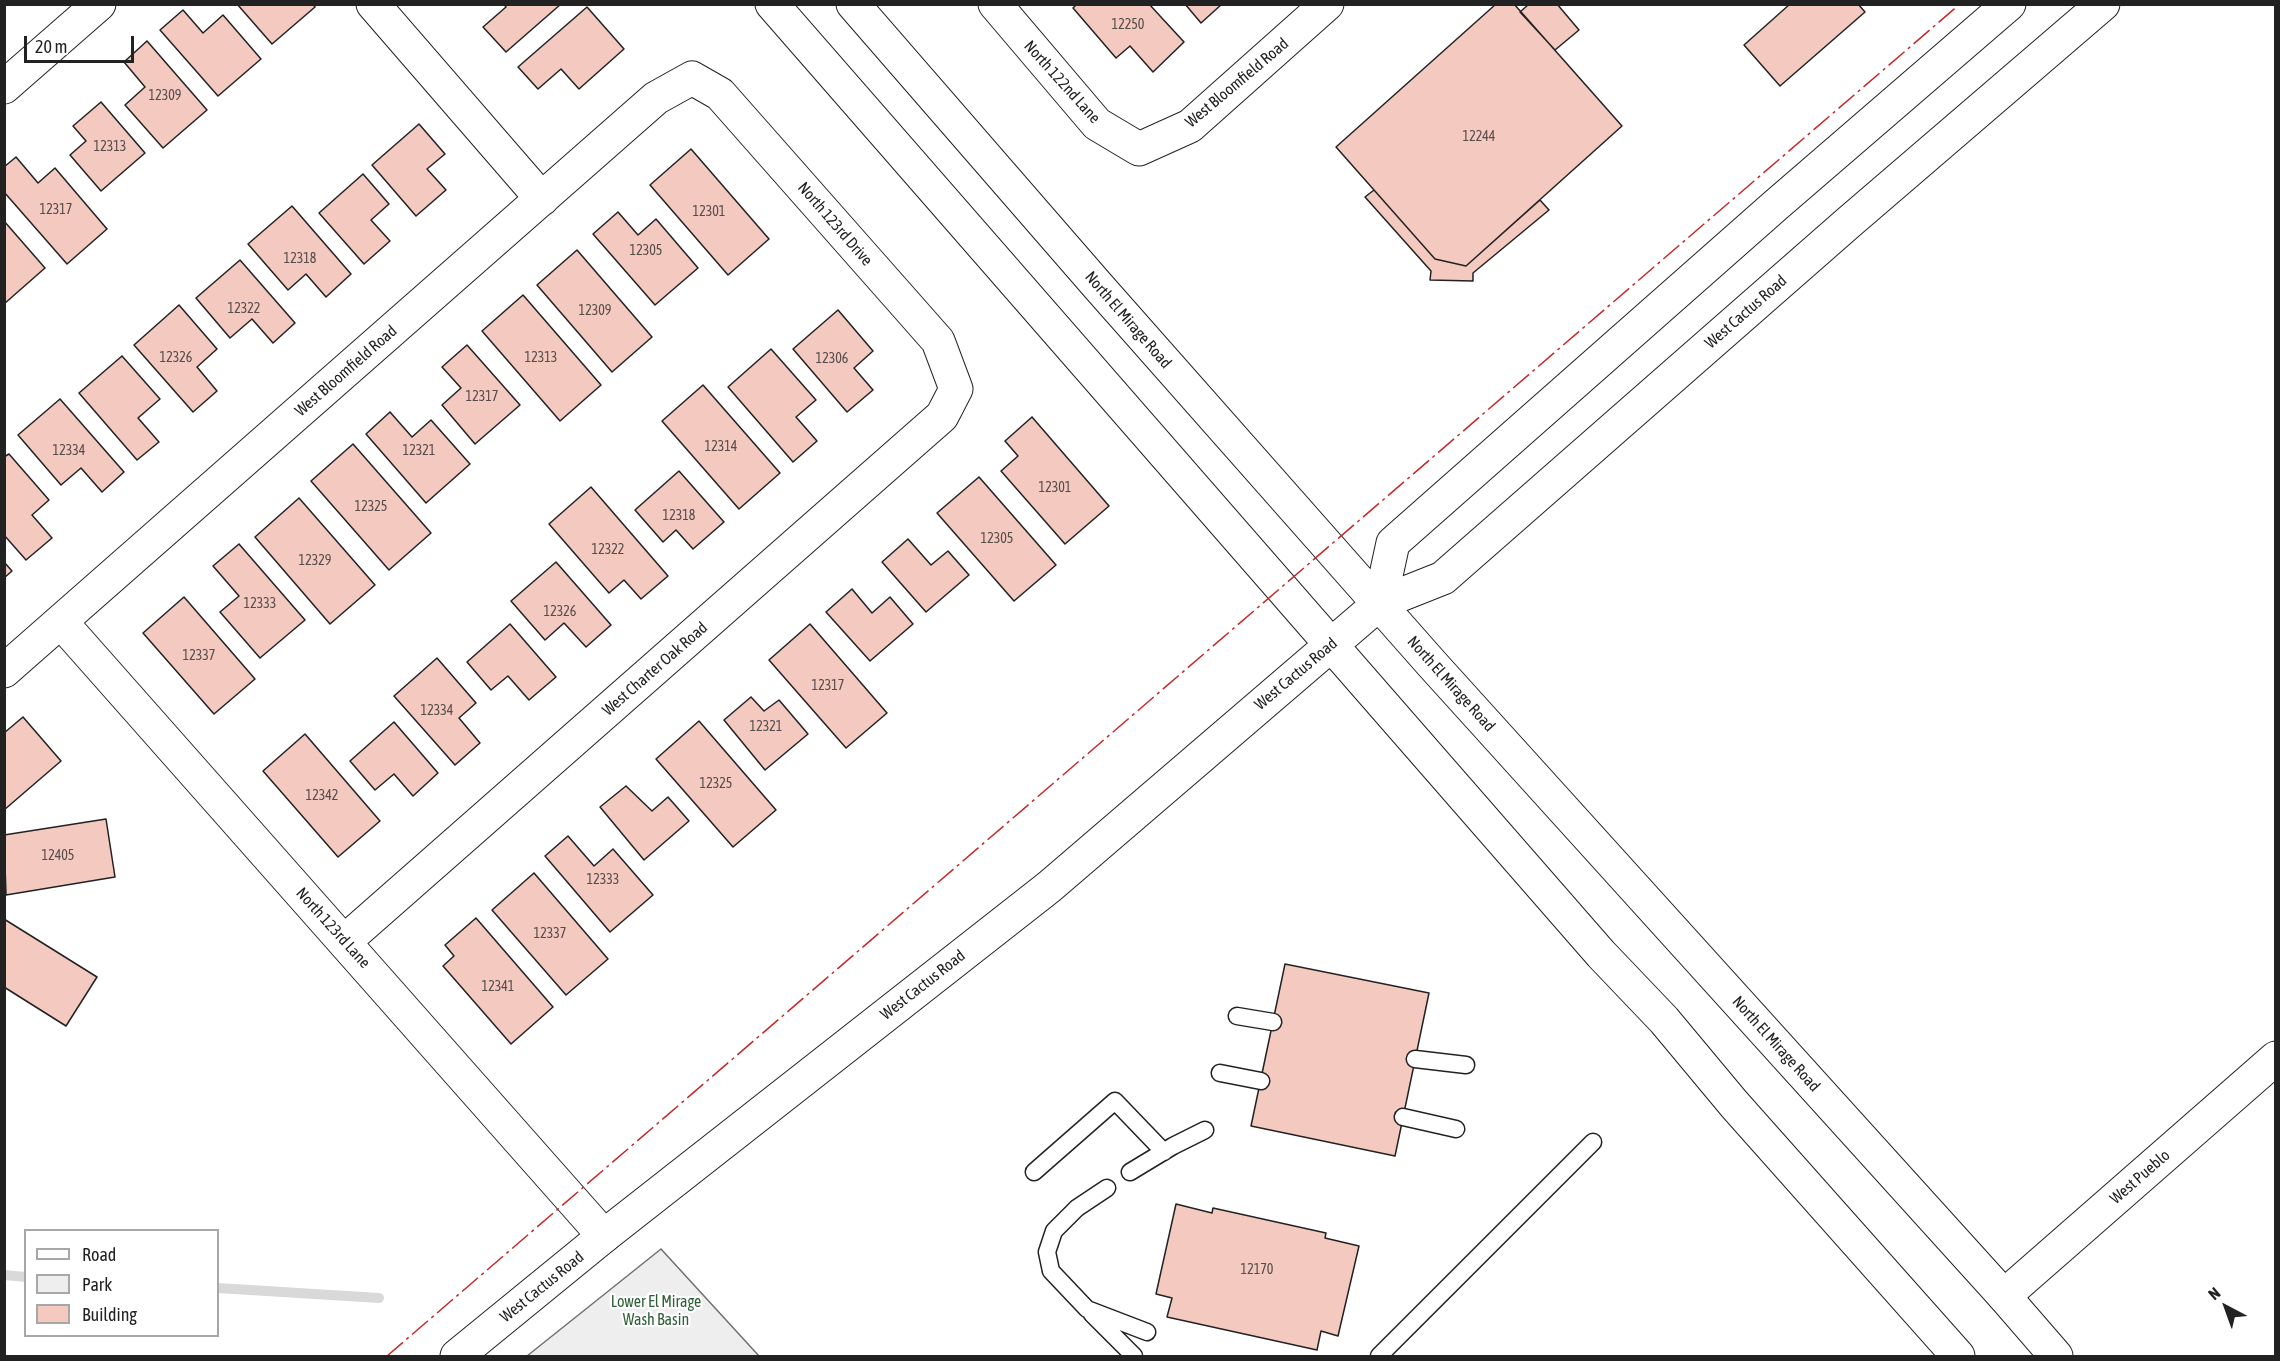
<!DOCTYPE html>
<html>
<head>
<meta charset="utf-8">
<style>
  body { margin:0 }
  #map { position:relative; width:2280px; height:1361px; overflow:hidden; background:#fff; font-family:"Asap Condensed",sans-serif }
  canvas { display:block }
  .frame { position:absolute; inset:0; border:6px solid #222; pointer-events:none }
  .legend { position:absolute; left:24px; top:1229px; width:195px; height:108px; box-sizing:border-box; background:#fff; border:2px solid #a7a7a7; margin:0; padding:8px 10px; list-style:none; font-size:18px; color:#222 }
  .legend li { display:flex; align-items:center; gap:12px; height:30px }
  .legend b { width:30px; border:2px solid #a7a7a7 }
  .north { position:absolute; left:2196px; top:1277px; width:60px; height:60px; -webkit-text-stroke:4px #fff; paint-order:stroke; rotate:319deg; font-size:16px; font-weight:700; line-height:24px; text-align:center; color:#222 }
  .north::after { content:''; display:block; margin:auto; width:21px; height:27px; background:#222; clip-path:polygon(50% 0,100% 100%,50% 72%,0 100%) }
  .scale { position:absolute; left:24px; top:36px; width:110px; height:27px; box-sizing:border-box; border:3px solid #222; border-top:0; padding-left:8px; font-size:18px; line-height:21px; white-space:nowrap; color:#222; -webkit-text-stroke:4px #fff; paint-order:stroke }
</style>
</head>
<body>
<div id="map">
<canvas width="2280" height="1361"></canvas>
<div class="frame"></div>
<ul class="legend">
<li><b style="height:8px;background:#fff"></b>Road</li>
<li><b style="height:16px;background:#eee"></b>Park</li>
<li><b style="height:16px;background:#f3c9c0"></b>Building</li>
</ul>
<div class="north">N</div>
<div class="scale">20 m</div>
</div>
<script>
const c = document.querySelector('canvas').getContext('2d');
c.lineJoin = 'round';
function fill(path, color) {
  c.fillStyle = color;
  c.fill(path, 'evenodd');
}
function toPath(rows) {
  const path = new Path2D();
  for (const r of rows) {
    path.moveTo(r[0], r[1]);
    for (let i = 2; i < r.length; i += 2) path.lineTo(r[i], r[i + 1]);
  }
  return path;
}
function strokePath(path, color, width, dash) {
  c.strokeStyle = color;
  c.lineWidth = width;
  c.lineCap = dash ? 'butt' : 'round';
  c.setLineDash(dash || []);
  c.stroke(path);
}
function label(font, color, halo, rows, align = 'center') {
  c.font = font + ' "Asap Condensed",sans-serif';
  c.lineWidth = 4.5;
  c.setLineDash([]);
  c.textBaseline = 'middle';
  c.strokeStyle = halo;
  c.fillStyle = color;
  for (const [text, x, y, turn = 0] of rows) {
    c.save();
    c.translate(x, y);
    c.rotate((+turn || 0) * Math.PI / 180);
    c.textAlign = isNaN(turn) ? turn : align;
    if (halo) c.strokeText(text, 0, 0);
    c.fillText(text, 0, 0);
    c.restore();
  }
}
const green = toPath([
  [661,1249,759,1356,527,1356,661,1249]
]);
const stream = toPath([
  [4,1275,26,1277],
  [218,1288,379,1298]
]);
const building = toPath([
  [237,4,313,4,315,7,272,44,237,4],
  [504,4,561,4,506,52,483,27,506,7,504,4],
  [1077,4,1149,4,1184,42,1153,72,1130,46,1116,58,1073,8,1077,4],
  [1185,4,1222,4,1201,23,1185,4],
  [1496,4,1514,4,1622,126,1466,266,1435,259,1336,147,1496,4],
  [1529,4,1557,4,1579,30,1555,50,1520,12,1529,4],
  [1790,4,1858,4,1865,12,1780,86,1744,45,1790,4],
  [587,7,624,49,579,89,561,69,538,89,518,67,587,7],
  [183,10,203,33,223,15,261,59,218,96,160,30,183,10],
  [147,41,207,110,163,148,125,105,145,87,124,62,147,41],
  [101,102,145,153,101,191,70,155,86,141,73,126,101,102],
  [419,124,445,154,427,169,446,190,416,216,372,165,419,124],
  [691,149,769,239,728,275,650,185,691,149],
  [16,157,38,183,55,168,107,229,67,264,4,192,4,167,16,157],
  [363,174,389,204,371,220,390,241,364,264,319,213,363,174],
  [1374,190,1435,259,1466,266,1540,200,1549,210,1473,273,1473,281,1430,280,1431,271,1365,197,1374,190],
  [292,206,351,274,326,297,306,274,288,290,248,244,292,206],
  [618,212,638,235,656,219,698,268,655,305,593,234,618,212],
  [4,221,45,268,4,304,4,221],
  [577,250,652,337,612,372,537,285,577,250],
  [240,260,295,323,273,343,252,319,230,338,196,298,240,260],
  [523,295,601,385,560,421,482,331,523,295],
  [179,305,217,349,197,367,217,391,193,412,134,345,179,305],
  [838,310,873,351,854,368,873,390,847,412,793,349,838,310],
  [467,345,520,405,475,444,442,405,461,388,442,367,467,345],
  [771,349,816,400,796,417,817,441,793,462,728,387,771,349],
  [122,356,160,399,138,418,159,442,137,460,79,393,122,356],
  [703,385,780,473,739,509,662,421,703,385],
  [60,399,124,472,102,492,81,468,61,485,18,435,60,399],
  [390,412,412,437,431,420,470,464,426,503,366,434,390,412],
  [1032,417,1109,506,1065,544,1001,471,1018,456,1005,441,1032,417],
  [353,444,431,533,389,570,311,481,353,444],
  [9,454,49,500,32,515,52,538,26,560,4,535,4,457,9,454],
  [679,471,724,522,693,549,676,530,663,542,635,510,679,471],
  [979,477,1056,565,1014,601,937,513,979,477],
  [591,487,668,576,641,599,624,580,609,593,549,524,591,487],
  [299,498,375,585,330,624,255,537,299,498],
  [908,539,931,565,948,551,969,575,926,612,882,562,908,539],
  [239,544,305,620,260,658,220,612,239,596,213,566,239,544],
  [4,562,12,571,4,578,4,562],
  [556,562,611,625,586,647,564,623,545,640,511,601,556,562],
  [852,589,872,613,890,597,913,624,870,661,826,612,852,589],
  [184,597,255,679,214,714,143,633,184,597],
  [510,624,556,677,529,700,508,676,491,690,467,662,510,624],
  [810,624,887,713,846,748,769,660,810,624],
  [437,658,476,703,459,718,480,743,455,765,394,696,437,658],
  [751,697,764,711,779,700,808,734,765,770,724,720,751,697],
  [23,717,61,761,4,810,4,733,23,717],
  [699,721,776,810,733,847,656,759,699,721],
  [394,722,438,773,413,796,394,774,375,790,350,761,394,722],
  [305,734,380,821,338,857,263,771,305,734],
  [626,786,652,811,668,797,689,821,644,860,600,807,626,786],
  [106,819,115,877,6,895,4,835,106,819],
  [568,836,594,866,613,849,653,895,610,932,545,856,568,836],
  [534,873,608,959,566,995,492,910,534,873],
  [476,918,553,1007,511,1044,443,966,454,956,445,945,476,918],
  [4,919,97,977,66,1026,4,987,4,919],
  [1285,964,1429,993,1395,1156,1251,1126,1285,964],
  [1176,1204,1212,1213,1213,1208,1326,1233,1325,1238,1359,1246,1338,1336,1321,1331,1317,1350,1167,1317,1172,1298,1156,1294,1176,1204]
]);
const lane = toPath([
  [1237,1016,1273,1022],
  [1415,1059,1466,1065],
  [1220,1073,1261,1081],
  [1403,1117,1456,1129],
  [1034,1172,1115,1101,1164,1152],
  [1130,1172,1173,1146,1205,1130],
  [1107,1188,1077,1208,1054,1231,1047,1252,1051,1271,1087,1309,1147,1332],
  [1092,1314,1134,1356],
  [1379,1356,1593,1142]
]);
const street = toPath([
  [373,4,542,199],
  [995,4,1097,124,1139,149,1190,126,1327,4],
  [4,87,99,4],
  [61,622,604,1236],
  [4,671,656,98,692,78,720,94,938,341,956,389,942,416,345,941],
  [2004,1296,2276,1058]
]);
const secondary = toPath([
  [772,4,1601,954,1664,1020,1734,1104,1958,1356],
  [853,4,1098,286,1432,664,2004,1296,2056,1356],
  [1380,603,1393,543,1776,205,2009,4],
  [457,1356,604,1236,1049,887,1380,603,1443,578,1848,223,2103,4]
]);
const power = toPath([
  [387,1356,1960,4]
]);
const numberNames = [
  ["12250",1128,25],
  ["12309",165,96],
  ["12244",1479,137],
  ["12313",110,147],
  ["12317",56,210],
  ["12301",709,212],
  ["12305",646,251],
  ["12318",300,259],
  ["12322",244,309],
  ["12309",595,311],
  ["12326",176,358],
  ["12313",541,358],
  ["12306",832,359],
  ["12317",482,397],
  ["12314",721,447],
  ["12334",69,451],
  ["12321",419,451],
  ["12301",1055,488],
  ["12325",371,507],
  ["12318",679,516],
  ["12305",997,539],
  ["12322",608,550],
  ["12329",315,561],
  ["12333",260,604],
  ["12326",560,612],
  ["12337",199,656],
  ["12317",828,686],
  ["12334",437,711],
  ["12321",766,727],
  ["12325",716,784],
  ["12342",322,796],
  ["12405",58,856],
  ["12333",603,880],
  ["12337",550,934],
  ["12341",498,987],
  ["12170",1257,1270]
];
const streetNames = [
  ["North 122nd Lane",1062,82,48],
  ["West Bloomfield Road",1237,83,-40],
  ["North 123rd Drive",835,224,49],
  ["West Cactus Road",1746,312,-41],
  ["North El Mirage Road",1128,320,49],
  ["West Bloomfield Road",346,371,-41],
  ["West Charter Oak Road",655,669,-41],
  ["West Cactus Road",1296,674,-40],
  ["North El Mirage Road",1451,684,48],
  ["North 123rd Lane",333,928,48],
  ["West Cactus Road",923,985,-38],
  ["North El Mirage Road",1776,1044,48],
  ["West Pueblo",2140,1177,-41],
  ["West Cactus Road",542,1287,-39]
];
const parkNames = [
  ["Lower El Mirage",656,1302],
  ["Wash Basin",656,1320]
];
fill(green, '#eee');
strokePath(green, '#6f6f6f', 1.5);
strokePath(stream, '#d9d9d9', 10);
fill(building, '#f3c9c0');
strokePath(building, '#222', 1.5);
strokePath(lane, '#222', 19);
strokePath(street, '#222', 35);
strokePath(secondary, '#222', 35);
strokePath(lane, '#fff', 16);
strokePath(street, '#fff', 33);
strokePath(secondary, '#fff', 33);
strokePath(power, '#c62828', 1.5, [21, 4.5, 3, 4.5]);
label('14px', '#564c4a', null, numberNames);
label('16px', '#222', '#fff', streetNames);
label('16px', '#2f5e38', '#fff', parkNames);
</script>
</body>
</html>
